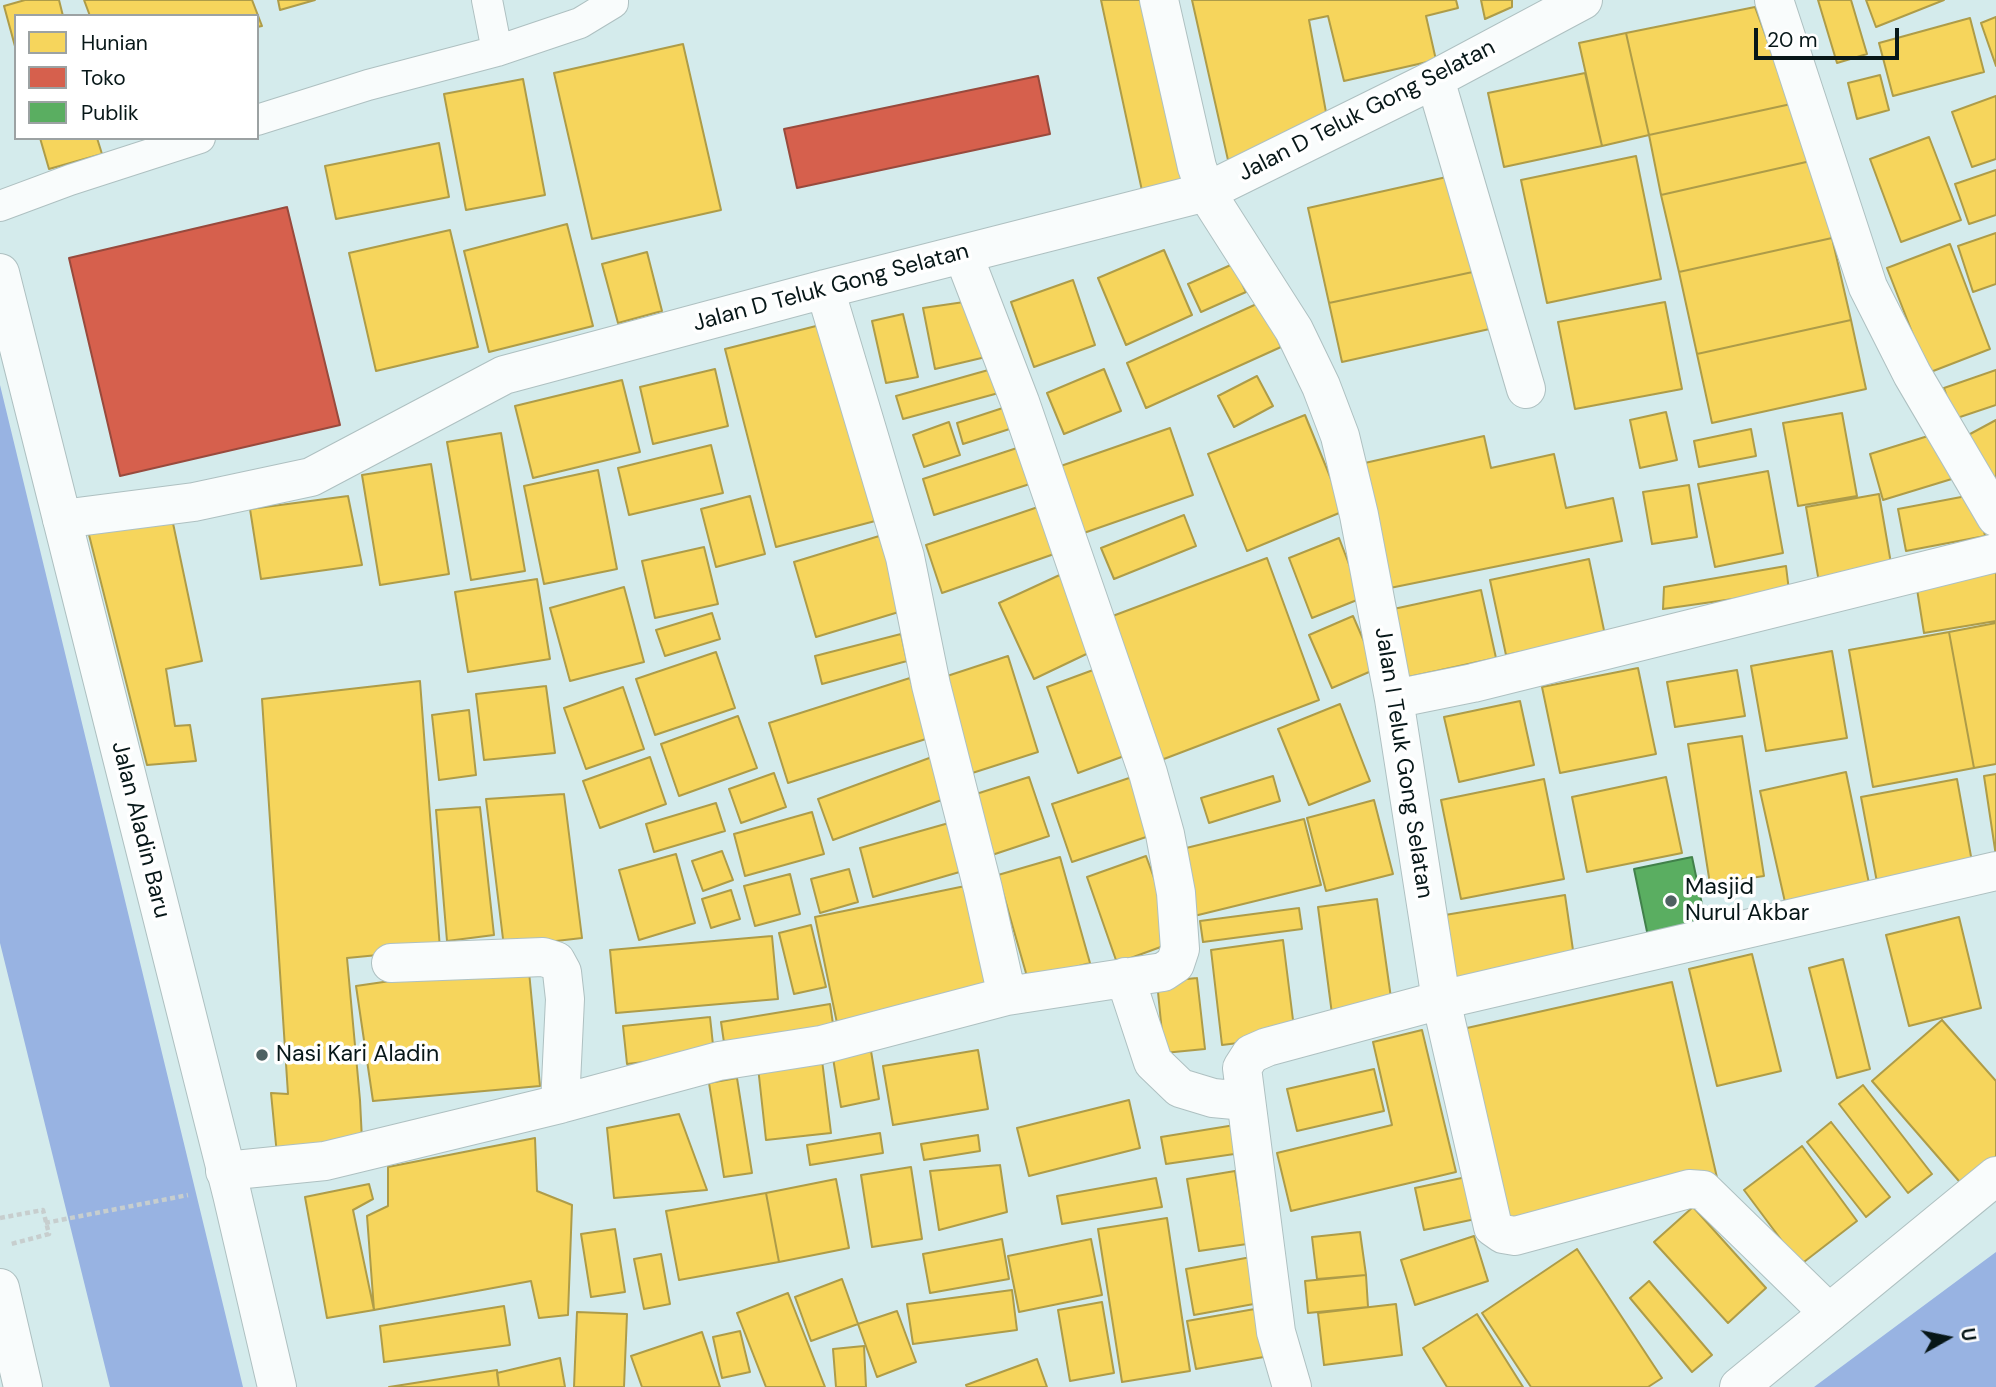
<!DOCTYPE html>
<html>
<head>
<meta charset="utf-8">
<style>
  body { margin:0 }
  #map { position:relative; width:1996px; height:1387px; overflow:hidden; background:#d4ebec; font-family:"DM Sans",sans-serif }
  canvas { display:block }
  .legend { position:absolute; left:14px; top:14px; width:245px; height:126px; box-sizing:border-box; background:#fff; border:2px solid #9ca2a3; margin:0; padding:9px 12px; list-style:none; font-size:21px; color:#071718 }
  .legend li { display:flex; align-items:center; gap:14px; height:35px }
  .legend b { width:35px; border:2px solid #9ca2a3 }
  .north { position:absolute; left:1912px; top:1303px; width:70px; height:70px; -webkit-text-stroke:5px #fff; paint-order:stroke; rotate:81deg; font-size:19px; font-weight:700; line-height:28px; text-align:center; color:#071718 }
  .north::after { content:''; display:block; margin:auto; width:24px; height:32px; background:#071718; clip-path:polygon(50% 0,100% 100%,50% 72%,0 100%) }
  .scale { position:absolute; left:1754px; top:28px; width:145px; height:32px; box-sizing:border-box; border:4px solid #071718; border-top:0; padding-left:9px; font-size:21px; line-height:24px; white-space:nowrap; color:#071718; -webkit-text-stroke:5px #fff; paint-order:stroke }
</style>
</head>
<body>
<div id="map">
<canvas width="1996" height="1387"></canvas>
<ul class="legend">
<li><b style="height:19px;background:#f6d55c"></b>Hunian</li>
<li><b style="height:19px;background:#d6604d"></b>Toko</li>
<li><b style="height:19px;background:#5aae61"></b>Publik</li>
</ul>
<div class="north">U</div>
<div class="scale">20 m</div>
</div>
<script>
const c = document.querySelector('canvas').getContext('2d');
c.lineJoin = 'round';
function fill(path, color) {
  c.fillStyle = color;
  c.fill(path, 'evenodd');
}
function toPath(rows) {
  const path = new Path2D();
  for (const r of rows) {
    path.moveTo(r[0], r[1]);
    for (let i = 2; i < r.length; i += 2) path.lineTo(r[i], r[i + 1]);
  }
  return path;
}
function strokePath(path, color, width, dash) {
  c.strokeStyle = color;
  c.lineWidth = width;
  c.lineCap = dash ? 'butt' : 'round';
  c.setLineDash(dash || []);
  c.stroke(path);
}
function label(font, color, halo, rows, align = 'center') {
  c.font = font + ' "DM Sans",sans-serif';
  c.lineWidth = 7;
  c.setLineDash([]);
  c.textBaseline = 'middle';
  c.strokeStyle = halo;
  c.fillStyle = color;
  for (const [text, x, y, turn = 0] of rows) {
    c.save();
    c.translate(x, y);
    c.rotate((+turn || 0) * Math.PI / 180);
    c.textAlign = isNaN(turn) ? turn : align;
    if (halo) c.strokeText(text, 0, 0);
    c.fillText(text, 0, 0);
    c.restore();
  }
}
const water = toPath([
  [0,385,243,1387,110,1387,0,943],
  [1996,1252,1996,1387,1814,1387]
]);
const homes = toPath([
  [25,0,59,0,63,16,16,16,16,50,4,6,25,0],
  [84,0,252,0,262,26,257,27,257,16,90,16,84,0],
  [278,0,315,0,280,10,278,0],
  [1101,0,1156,0,1197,188,1144,200,1101,0],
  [1192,0,1456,0,1458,8,1426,16,1436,60,1344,81,1328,16,1309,20,1328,123,1228,160,1192,0],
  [1481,0,1512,0,1512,7,1485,19,1481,0],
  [1818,0,1851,0,1867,54,1837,63,1818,0],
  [1866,0,1944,0,1876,27,1866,0],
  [1755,7,1791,104,1649,135,1626,33,1755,7],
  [1996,17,1996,66,1981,23,1996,17],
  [1970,18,1984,72,1893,96,1879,43,1970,18],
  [1626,33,1649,135,1602,146,1579,43,1626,33],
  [683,44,721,210,592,239,554,73,683,44],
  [1585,73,1602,146,1504,167,1488,93,1585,73],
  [1880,75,1889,110,1857,119,1848,83,1880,75],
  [523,79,545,195,466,210,444,94,523,79],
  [1996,96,1996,159,1972,167,1952,112,1996,96],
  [1791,104,1815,160,1661,195,1649,135,1791,104],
  [1929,137,1961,220,1901,242,1870,159,1929,137],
  [40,138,97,138,102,154,49,169,40,138],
  [439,143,449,197,336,219,325,166,439,143],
  [1636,156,1661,279,1547,303,1521,180,1636,156],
  [1815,160,1832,238,1679,272,1661,195,1815,160],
  [1996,170,1996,215,1969,224,1955,184,1996,170],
  [1460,174,1482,270,1329,303,1308,208,1460,174],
  [567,224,593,326,489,352,464,251,567,224],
  [450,230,478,347,376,371,349,253,450,230],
  [1996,233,1996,284,1973,292,1958,246,1996,233],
  [1832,238,1851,320,1697,354,1679,272,1832,238],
  [1950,244,1990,349,1928,373,1887,268,1950,244],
  [1164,250,1192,315,1126,345,1098,278,1164,250],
  [647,252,662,311,618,323,602,264,647,252],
  [1233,264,1246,292,1201,312,1188,284,1233,264],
  [1482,270,1494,328,1342,362,1329,303,1482,270],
  [1073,280,1095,345,1034,367,1011,302,1073,280],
  [971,301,990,356,935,369,923,308,971,301],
  [1261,302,1281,347,1146,408,1127,363,1261,302],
  [1665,302,1682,389,1575,409,1558,322,1665,302],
  [903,314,918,377,886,383,872,321,903,314],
  [1851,320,1866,389,1712,423,1697,354,1851,320],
  [828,323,879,520,776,547,725,349,828,323],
  [999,367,1006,391,903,419,896,396,999,367],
  [715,369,728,426,653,444,640,387,715,369],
  [1104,369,1121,411,1064,434,1047,393,1104,369],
  [1996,370,1996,405,1954,419,1944,388,1996,370],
  [1257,376,1273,406,1234,427,1218,396,1257,376],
  [622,380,640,452,533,478,515,406,622,380],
  [1015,404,1022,425,963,444,957,423,1015,404],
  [1666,412,1677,460,1640,468,1630,420,1666,412],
  [1842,413,1857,496,1798,506,1783,423,1842,413],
  [1305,415,1344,511,1247,551,1208,454,1305,415],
  [1996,420,1996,508,1959,440,1996,420],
  [949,422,960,455,924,467,913,435,949,422],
  [1170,428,1193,495,1078,535,1055,468,1170,428],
  [1751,429,1756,456,1699,467,1694,441,1751,429],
  [1941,432,1955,478,1883,500,1870,454,1941,432],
  [501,433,525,571,471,580,447,442,501,433],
  [1484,436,1491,468,1554,454,1566,508,1613,498,1622,541,1385,589,1356,465,1484,436],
  [711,445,723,493,629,515,618,468,711,445],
  [1026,445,1039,481,934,515,923,479,1026,445],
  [431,464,449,574,380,585,362,475,431,464],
  [598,470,617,569,544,584,524,486,598,470],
  [1768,471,1783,553,1715,567,1698,484,1768,471],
  [1689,485,1697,537,1652,544,1643,492,1689,485],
  [1879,494,1893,575,1820,588,1806,507,1879,494],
  [1977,494,1985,536,1906,551,1898,509,1977,494],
  [348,496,362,565,261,579,250,509,348,496],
  [750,496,765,554,716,567,701,509,750,496],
  [1041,506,1057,553,942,593,926,545,1041,506],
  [170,509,202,661,166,669,175,726,190,725,196,761,147,765,86,523,170,509],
  [1184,515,1196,546,1114,579,1101,548,1184,515],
  [889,533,912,608,816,637,794,562,889,533],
  [1339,538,1362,598,1312,618,1289,558,1339,538],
  [704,547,718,604,655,618,642,561,704,547],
  [1267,558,1319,700,1156,762,1102,620,1267,558],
  [1589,559,1605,635,1506,655,1490,580,1589,559],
  [1786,566,1789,591,1663,609,1664,587,1786,566],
  [1996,570,1996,621,1924,633,1916,583,1996,570],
  [1064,573,1099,648,1034,679,999,603,1064,573],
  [537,579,550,659,468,672,455,592,537,579],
  [624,587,644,662,570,681,550,608,624,587],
  [1481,590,1496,658,1404,678,1389,610,1481,590],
  [712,613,720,639,665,656,656,630,712,613],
  [1353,616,1376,669,1332,688,1309,635,1353,616],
  [1996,623,1996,764,1974,768,1949,632,1996,623],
  [1949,632,1974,768,1873,787,1849,650,1949,632],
  [901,634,907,661,822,684,815,656,901,634],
  [1832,651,1847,738,1766,751,1751,666,1832,651],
  [716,652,735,708,655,735,636,679,716,652],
  [1008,656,1038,752,966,775,935,680,1008,656],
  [1104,666,1135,752,1078,773,1047,687,1104,666],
  [1638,668,1656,754,1560,773,1542,687,1638,668],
  [1737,670,1745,716,1675,727,1667,682,1737,670],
  [910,678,929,738,788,783,769,723,910,678],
  [420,681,440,949,347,958,360,1100,362,1140,277,1155,271,1093,288,1094,262,699,420,681],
  [546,686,555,753,484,760,476,694,546,686],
  [623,687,644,749,586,769,564,708,623,687],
  [1520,701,1534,765,1459,782,1444,717,1520,701],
  [1340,704,1370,781,1309,805,1278,729,1340,704],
  [469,710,476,775,439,780,432,715,469,710],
  [738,716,757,768,679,796,661,744,738,716],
  [1742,736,1764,876,1710,884,1688,744,1742,736],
  [650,757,666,804,600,828,583,781,650,757],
  [932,757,947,798,833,840,818,799,932,757],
  [1846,772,1871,893,1787,911,1760,791,1846,772],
  [774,773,786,807,741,823,729,789,774,773],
  [1141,774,1161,832,1072,862,1052,804,1141,774],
  [1996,774,1996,856,1984,776,1996,774],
  [1273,776,1280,801,1209,823,1201,798,1273,776],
  [1029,777,1049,836,992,855,973,795,1029,777],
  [1666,777,1682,853,1587,872,1572,797,1666,777],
  [1544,779,1564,879,1461,899,1441,800,1544,779],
  [1957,779,1974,873,1879,893,1861,797,1957,779],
  [564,794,582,938,504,947,486,799,564,794],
  [1374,800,1393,874,1326,891,1307,818,1374,800],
  [716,803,725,831,654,852,646,824,716,803],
  [480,807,494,935,447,941,436,810,480,807],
  [812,812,824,854,745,876,734,834,812,812],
  [1304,819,1321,885,1190,917,1174,851,1304,819],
  [956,821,970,869,873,897,860,848,956,821],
  [722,851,733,880,703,891,692,861,722,851],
  [676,854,695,923,639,940,619,870,676,854],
  [1146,856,1177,941,1117,963,1087,877,1146,856],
  [1060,857,1090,963,1028,980,998,875,1060,857],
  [849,869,858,902,820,913,811,879,849,869],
  [790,874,800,914,755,926,744,886,790,874],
  [970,885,992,991,837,1023,815,917,970,885],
  [731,890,740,919,711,928,702,899,731,890],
  [1565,895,1574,957,1450,987,1439,916,1565,895],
  [1377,899,1392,1005,1332,1014,1318,907,1377,899],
  [1299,908,1302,929,1203,942,1200,921,1299,908],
  [1959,917,1981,1008,1909,1026,1886,935,1959,917],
  [811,925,826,987,794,994,779,933,811,925],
  [772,936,778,999,616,1013,610,950,772,936],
  [1283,940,1295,1036,1222,1045,1211,950,1283,940],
  [1752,954,1781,1071,1717,1086,1689,969,1752,954],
  [1843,959,1870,1069,1837,1078,1809,968,1843,959],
  [528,961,540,1086,373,1101,356,986,528,961],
  [1197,978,1205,1049,1164,1053,1157,982,1197,978],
  [1672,982,1718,1182,1503,1230,1458,1030,1672,982],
  [830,1004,835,1037,726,1056,721,1022,830,1004],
  [710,1017,714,1054,627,1064,623,1026,710,1017],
  [1942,1020,1996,1081,1996,1161,1965,1188,1872,1081,1942,1020],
  [1422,1030,1456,1172,1291,1211,1277,1153,1392,1125,1373,1042,1422,1030],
  [978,1050,988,1109,893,1125,883,1066,978,1050],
  [871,1051,879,1099,841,1107,833,1058,871,1051],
  [822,1060,831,1133,766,1140,758,1067,822,1060],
  [1374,1069,1384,1111,1297,1131,1287,1089,1374,1069],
  [737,1078,752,1173,724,1177,709,1083,737,1078],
  [1863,1085,1932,1174,1908,1193,1839,1104,1863,1085],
  [1129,1100,1140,1148,1029,1176,1017,1128,1129,1100],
  [679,1114,707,1190,614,1198,607,1128,679,1114],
  [1831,1122,1890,1197,1866,1217,1807,1142,1831,1122],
  [1241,1124,1248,1152,1166,1164,1161,1137,1241,1124],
  [880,1133,883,1153,810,1165,807,1145,880,1133],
  [978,1135,980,1151,924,1160,921,1144,978,1135],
  [535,1138,537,1191,572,1205,568,1315,539,1318,531,1281,374,1310,367,1216,388,1206,388,1167,535,1138],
  [1802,1146,1857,1221,1800,1265,1744,1190,1802,1146],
  [1000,1165,1007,1212,939,1230,930,1171,1000,1165],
  [911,1167,922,1239,872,1247,861,1175,911,1167],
  [1235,1171,1247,1244,1199,1251,1187,1179,1235,1171],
  [1471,1176,1480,1218,1424,1230,1415,1188,1471,1176],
  [1156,1178,1162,1207,1062,1224,1057,1196,1156,1178],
  [836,1179,849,1248,779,1262,766,1193,836,1179],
  [369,1184,373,1199,353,1210,374,1310,327,1318,305,1197,369,1184],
  [766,1193,779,1262,679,1280,666,1211,766,1193],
  [1693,1207,1766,1288,1728,1323,1654,1242,1693,1207],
  [1167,1218,1190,1371,1122,1382,1098,1229,1167,1218],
  [615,1229,625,1292,591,1297,581,1234,615,1229],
  [1360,1232,1366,1275,1317,1279,1312,1237,1360,1232],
  [1474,1236,1488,1281,1415,1305,1401,1260,1474,1236],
  [1002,1239,1009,1279,930,1293,923,1254,1002,1239],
  [1091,1239,1102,1295,1019,1312,1008,1256,1091,1239],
  [1577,1249,1662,1378,1648,1387,1531,1387,1482,1313,1577,1249],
  [661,1254,670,1304,644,1309,634,1259,661,1254],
  [1262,1255,1270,1301,1194,1315,1186,1269,1262,1255],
  [1366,1275,1368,1307,1308,1313,1305,1281,1366,1275],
  [842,1279,858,1324,811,1341,795,1297,842,1279],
  [1649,1281,1712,1355,1692,1372,1630,1298,1649,1281],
  [1012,1290,1017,1330,913,1344,907,1304,1012,1290],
  [788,1293,825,1387,766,1387,737,1313,788,1293],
  [1102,1302,1114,1373,1070,1381,1058,1310,1102,1302],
  [1396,1304,1402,1355,1324,1365,1318,1313,1396,1304],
  [504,1306,510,1345,384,1362,380,1326,504,1306],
  [1266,1307,1275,1355,1196,1369,1187,1321,1266,1307],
  [897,1311,916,1362,877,1377,858,1324,897,1311],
  [577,1312,627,1314,624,1387,574,1387,577,1312],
  [1477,1314,1523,1387,1447,1387,1423,1348,1477,1314],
  [740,1331,750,1372,722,1378,713,1337,740,1331],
  [702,1332,720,1387,642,1387,631,1356,702,1332],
  [864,1346,866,1387,836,1387,833,1349,864,1346],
  [560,1358,565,1387,499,1387,497,1373,560,1358],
  [1037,1359,1047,1387,967,1387,966,1385,1037,1359],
  [497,1370,499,1387,389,1387,497,1370]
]);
const shops = toPath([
  [1038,76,1050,134,797,188,784,129,1038,76],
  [287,207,340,425,120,476,69,258,287,207]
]);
const public = toPath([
  [1692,857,1708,933,1650,946,1634,869,1692,857]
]);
const path = toPath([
  [0,1218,43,1210,49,1234,11,1244],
  [45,1223,188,1195]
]);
const service = toPath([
  [487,0,497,51],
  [257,120,368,85,497,51,580,23,613,3,613,0],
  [0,206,70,180,200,138]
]);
const minor = toPath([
  [1159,0,1197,167,1206,192,1294,330,1321,386,1340,436,1359,515,1394,699,1441,1000,1996,871],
  [1774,0,1868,287,1912,374,1996,517],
  [1435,79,1526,389],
  [825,289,905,557,931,685,983,889,1007,996],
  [62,519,194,502,311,477,504,375,825,289,1206,192,1435,79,1583,0],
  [1394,699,1473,683,1996,553],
  [391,963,543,957,556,961,562,972,565,999,560,1104],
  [1125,977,1153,1062,1180,1088,1213,1098,1245,1101],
  [225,1171,325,1161,560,1104,719,1061,821,1045,1007,996,1163,972,1175,964,1180,949,1176,893,1165,834,1148,773,1020,402,963,254],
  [1292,1387,1276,1332,1242,1068,1251,1054,1267,1047,1441,1000,1493,1227,1503,1234,1515,1236,1689,1189,1703,1190,1829,1313]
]);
const tertiary = toPath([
  [0,273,232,1194,277,1387],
  [1739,1387,1996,1176]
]);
const secondary = toPath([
  [0,1288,23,1387]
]);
const markers = [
  [1671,901,7,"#4f6162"],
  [262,1055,7,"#4f6162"]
];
const streetNames = [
  ["Jalan D Teluk Gong Selatan",1367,111,-27],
  ["Jalan D Teluk Gong Selatan",831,288,-15],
  ["Jalan I Teluk Gong Selatan",1403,763,81],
  ["Jalan Aladin Baru",140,830,76]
];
const poiNames = [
  ["Masjid",1685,888],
  ["Nurul Akbar",1685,914],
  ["Nasi Kari Aladin",276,1055]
];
fill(water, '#98b3e2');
fill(homes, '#f6d55c');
strokePath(homes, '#ae9c48', 2);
fill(shops, '#d6604d');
strokePath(shops, '#984a3d', 2);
fill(public, '#5aae61');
strokePath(public, '#41814b', 2);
strokePath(service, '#aec0c1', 32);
strokePath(minor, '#aec0c1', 40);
strokePath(tertiary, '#aec0c1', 40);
strokePath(secondary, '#aec0c1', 40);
strokePath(path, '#c7cece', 4.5, [5, 3.5]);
strokePath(service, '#f9fcfc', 30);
strokePath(minor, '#f9fcfc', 38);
strokePath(tertiary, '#f9fcfc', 38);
strokePath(secondary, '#f9fcfc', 38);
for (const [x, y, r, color] of markers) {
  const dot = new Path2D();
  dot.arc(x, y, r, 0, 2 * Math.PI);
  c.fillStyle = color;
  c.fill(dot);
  strokePath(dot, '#fff', 2.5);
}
label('23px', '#071718', '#fff', streetNames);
label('23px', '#071718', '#fff', poiNames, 'left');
</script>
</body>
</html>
